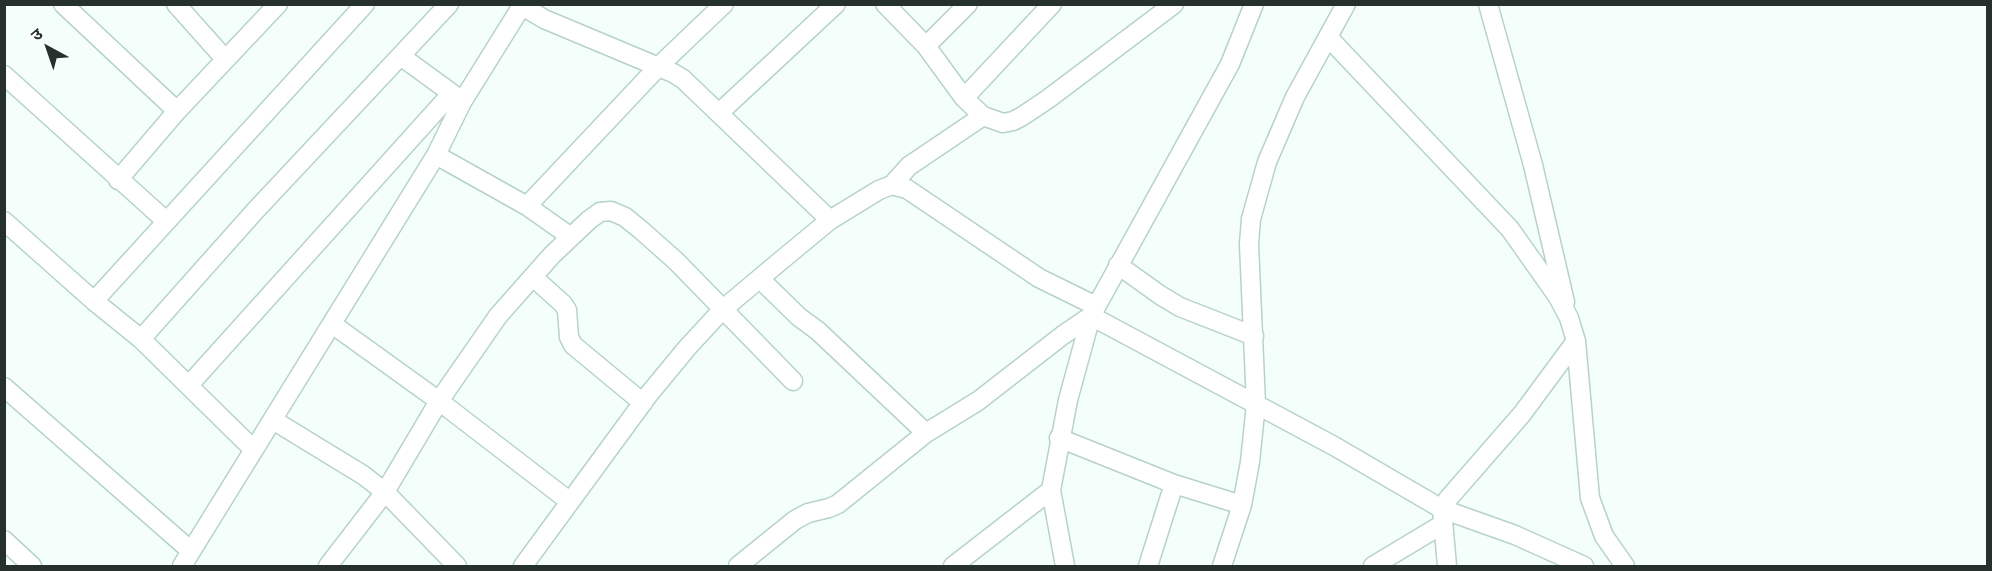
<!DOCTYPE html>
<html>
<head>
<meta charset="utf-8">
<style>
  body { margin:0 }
  #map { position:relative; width:1992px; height:571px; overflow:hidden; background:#f4fffb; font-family:"PT Sans","Noto Sans Devanagari",sans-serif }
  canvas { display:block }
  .frame { position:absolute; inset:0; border:6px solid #26312e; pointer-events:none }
  .north { position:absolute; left:18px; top:18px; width:60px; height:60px; -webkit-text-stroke:4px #fff; paint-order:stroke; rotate:320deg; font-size:16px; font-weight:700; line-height:24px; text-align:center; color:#26312e }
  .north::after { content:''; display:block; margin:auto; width:21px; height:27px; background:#26312e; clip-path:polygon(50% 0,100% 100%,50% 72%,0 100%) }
</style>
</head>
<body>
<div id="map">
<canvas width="1992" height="571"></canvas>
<div class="frame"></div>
<div class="north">उ</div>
</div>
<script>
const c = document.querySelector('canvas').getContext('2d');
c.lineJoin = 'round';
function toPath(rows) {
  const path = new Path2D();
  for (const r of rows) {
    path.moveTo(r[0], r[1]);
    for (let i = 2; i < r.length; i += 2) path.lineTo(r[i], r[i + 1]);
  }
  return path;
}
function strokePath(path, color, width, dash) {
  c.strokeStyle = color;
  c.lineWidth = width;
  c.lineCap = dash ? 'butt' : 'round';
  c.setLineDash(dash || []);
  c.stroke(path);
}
const minor = toPath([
  [63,4,177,111],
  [176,4,225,59],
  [519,4,544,19,673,73,683,79,830,220],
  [885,4,926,46,964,98,983,116,1003,123,1013,121,1021,117,1048,99,1174,4],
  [1488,4,1533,165,1565,302],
  [1328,37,1510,229,1558,297,1569,318,1576,341,1590,498,1604,536,1625,566],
  [926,46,968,4],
  [402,57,461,100],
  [4,75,166,221],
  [964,98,1052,4],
  [719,113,836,4],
  [436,155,527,206,571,237],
  [118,180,177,111,278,4],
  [892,185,909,166,983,116],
  [527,206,658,67,724,4],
  [4,221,94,301,141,339,253,449],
  [1118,265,1160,295,1180,307,1254,336],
  [533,277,563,304,567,310,569,337,573,345,643,403],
  [760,279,799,317,818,331,926,433],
  [94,301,365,4],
  [332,324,439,401,569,501],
  [141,339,255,211,449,4],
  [189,385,451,94],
  [4,387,191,551],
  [273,420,363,475,385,492,457,566],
  [1059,438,1174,484,1242,505],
  [4,540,32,566],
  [182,566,436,155,462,102,523,4],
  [328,566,385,492,439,401,498,316,552,255,589,220,600,212,611,211,625,217,641,230,676,261,793,381],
  [523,566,649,394,687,348,722,310,778,263,830,220,879,190,892,185,907,189,1039,278,1096,306],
  [738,566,795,520,808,513,829,508,838,504,926,433,978,401,1063,335,1091,316,1334,446,1442,509,1515,535,1584,566],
  [953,566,1051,490],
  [1065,566,1051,490,1068,400,1091,316,1230,64,1254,4],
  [1148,566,1174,484],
  [1222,566,1242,505,1250,462,1256,404,1249,244,1251,219,1267,162,1295,97,1346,4],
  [1373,566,1443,524],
  [1447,566,1442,509,1448,499,1522,414,1576,341]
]);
strokePath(minor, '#b7d2cb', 21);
strokePath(minor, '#fff', 18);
</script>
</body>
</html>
